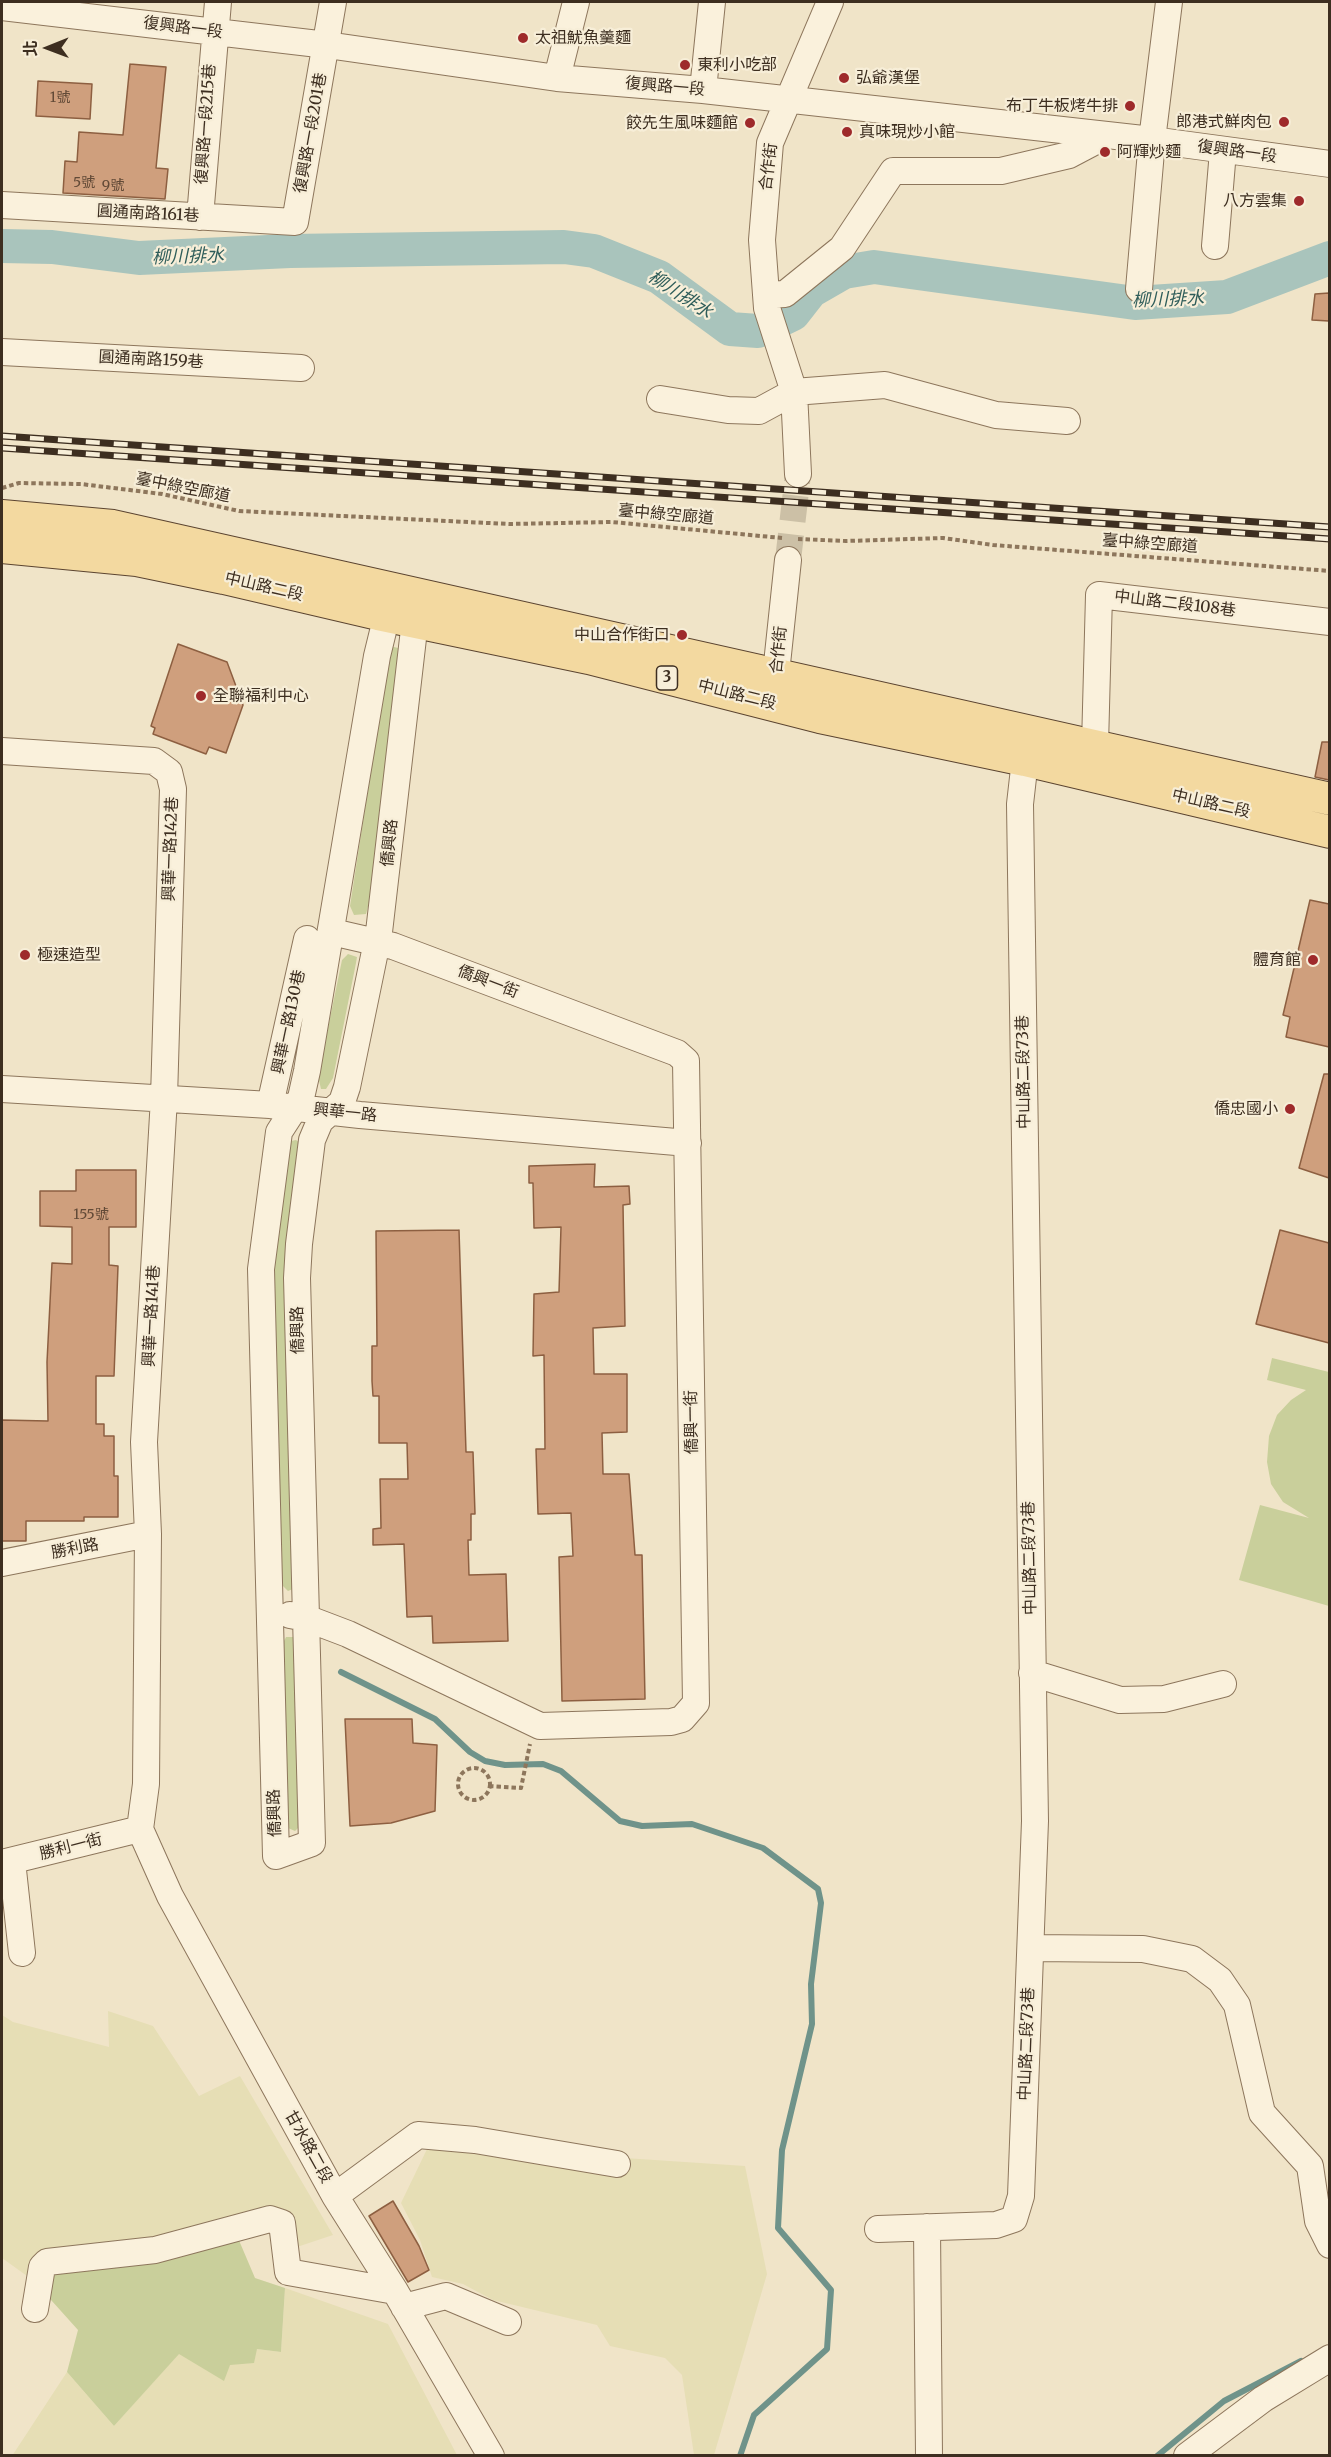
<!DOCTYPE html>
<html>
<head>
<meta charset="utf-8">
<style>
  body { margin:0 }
  #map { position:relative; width:1331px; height:2457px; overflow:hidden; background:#f0e4c8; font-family:Merriweather,"Noto Sans TC",serif }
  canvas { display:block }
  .frame { position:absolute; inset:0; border:3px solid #3d2e20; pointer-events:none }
  .north { position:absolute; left:18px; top:18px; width:60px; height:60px; -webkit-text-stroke:4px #f7eed8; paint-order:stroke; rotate:269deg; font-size:16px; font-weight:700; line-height:24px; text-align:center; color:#3d2e20 }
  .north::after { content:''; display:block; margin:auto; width:21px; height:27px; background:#3d2e20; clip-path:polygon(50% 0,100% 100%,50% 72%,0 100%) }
</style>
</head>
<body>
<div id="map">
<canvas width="1331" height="2457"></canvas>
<div class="frame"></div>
<div class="north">北</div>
</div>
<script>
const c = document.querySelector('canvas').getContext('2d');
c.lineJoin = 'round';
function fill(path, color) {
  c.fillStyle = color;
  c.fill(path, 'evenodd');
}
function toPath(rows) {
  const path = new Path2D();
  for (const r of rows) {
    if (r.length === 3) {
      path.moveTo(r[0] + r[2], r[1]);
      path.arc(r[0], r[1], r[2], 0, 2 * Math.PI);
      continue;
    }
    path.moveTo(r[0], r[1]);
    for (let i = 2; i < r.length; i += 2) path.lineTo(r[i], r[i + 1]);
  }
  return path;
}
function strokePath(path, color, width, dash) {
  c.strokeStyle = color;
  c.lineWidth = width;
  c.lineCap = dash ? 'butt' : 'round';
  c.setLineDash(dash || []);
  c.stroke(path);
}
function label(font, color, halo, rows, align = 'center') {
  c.font = font + ' Merriweather,"Noto Sans TC",serif';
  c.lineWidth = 4.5;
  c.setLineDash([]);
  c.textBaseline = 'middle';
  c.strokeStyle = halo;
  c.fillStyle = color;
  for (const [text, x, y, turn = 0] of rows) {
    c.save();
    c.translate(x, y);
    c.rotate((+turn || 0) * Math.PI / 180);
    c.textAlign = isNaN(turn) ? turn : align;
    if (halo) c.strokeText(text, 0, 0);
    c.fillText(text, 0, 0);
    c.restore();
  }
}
const farmland = toPath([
  [108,2011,153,2026,199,2096,240,2076,333,2235,294,2248,276,2220,34,2281,2,2258,2,2015,13,2022,109,2047],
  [429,2145,745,2166,767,2274,714,2455,694,2455,682,2375,665,2358,610,2346,597,2325,493,2300,463,2284,432,2277,420,2240,401,2203],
  [285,2288,388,2324,457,2455,12,2456,67,2372,114,2426,179,2353,230,2365,257,2349,281,2352]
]);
const green = toPath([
  [390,646,398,648,396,673,369,903,366,914,354,915,350,906],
  [348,954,357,957,356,963,333,1078,326,1089,321,1089,318,1076,342,960],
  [296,1140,300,1143,293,1589,288,1591,282,1585,274,1270,291,1141],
  [1272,1358,1329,1372,1329,1606,1239,1580,1260,1505,1309,1518,1283,1502,1271,1484,1267,1462,1269,1436,1277,1415,1291,1400,1306,1390,1267,1380],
  [286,1637,295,1637,300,1826,295,1831,288,1828,287,1817,284,1641],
  [235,2231,255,2278,285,2288,281,2352,257,2349,254,2363,230,2365,224,2381,179,2354,114,2426,67,2372,78,2330,34,2281,49,2262]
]);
const stream = toPath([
  [341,1672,435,1719,470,1752,485,1761,505,1765,543,1764,561,1771,620,1821,642,1826,692,1824,763,1848,818,1889,821,1903,811,1984,812,2024,782,2150,778,2228,831,2290,827,2349,754,2415,740,2456],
  [1157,2456,1224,2401,1301,2361]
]);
const river = toPath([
  [2,246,52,247,139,258,290,251,564,247,594,251,659,277,730,329,758,331,793,314,811,291,844,272,874,267,1135,303,1227,297,1330,258]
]);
const building = toPath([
  [130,64,166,67,156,168,168,169,165,199,63,193,65,161,77,162,79,132,123,135,130,64],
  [38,81,92,84,90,119,36,116,38,81],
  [1329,293,1329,321,1312,320,1315,294,1329,293],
  [178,644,227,662,243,705,226,753,209,747,206,754,153,734,155,728,151,726,178,644],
  [1322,742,1329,742,1329,780,1315,777,1322,742],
  [1310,900,1329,904,1329,1047,1286,1037,1290,1017,1283,1015,1310,900],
  [1324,1074,1329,1074,1329,1178,1299,1168,1324,1074],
  [595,1164,594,1187,629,1186,630,1204,623,1205,625,1326,593,1328,594,1374,627,1374,627,1432,602,1433,603,1474,629,1474,635,1555,642,1555,645,1699,562,1701,559,1557,573,1556,571,1513,538,1514,536,1449,545,1449,544,1355,533,1356,534,1294,559,1292,561,1227,534,1228,533,1183,529,1183,529,1166,595,1164],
  [76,1170,136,1170,136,1227,109,1227,109,1265,118,1266,114,1376,96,1376,96,1424,104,1424,104,1436,114,1436,114,1476,118,1476,118,1517,84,1517,84,1521,26,1521,26,1541,2,1541,2,1420,48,1421,47,1362,52,1263,72,1264,72,1227,40,1226,40,1191,76,1191,76,1170],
  [459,1230,466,1452,473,1452,475,1514,471,1514,471,1540,468,1540,469,1575,506,1574,508,1641,433,1643,432,1616,407,1617,404,1544,373,1545,373,1529,381,1528,380,1479,408,1479,407,1443,379,1443,379,1396,373,1396,372,1381,372,1346,377,1346,376,1231,459,1230],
  [1280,1230,1329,1243,1329,1343,1256,1324,1280,1230],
  [345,1719,412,1719,413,1743,437,1745,435,1811,391,1823,350,1826,345,1719],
  [393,2201,419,2246,429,2270,408,2282,369,2216,393,2201]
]);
const minorTunnel = toPath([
  [788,560,798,474]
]);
const path = toPath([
  [2,488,19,483,81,484,162,494,239,511,509,524,612,522,782,538],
  [798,539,846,541,943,538,993,545,1330,571],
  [474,1784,16],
  [489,1786,521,1788,530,1744]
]);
const minor = toPath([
  [2,7,327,45,557,78,703,90,1152,140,1330,164],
  [557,78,576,2],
  [703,90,712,2],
  [2,205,295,222,333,2],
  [200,217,218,2],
  [1215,246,1223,151],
  [1139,289,1152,140,1169,2],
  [766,295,785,294,842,248,893,171,1001,171,1069,155,1107,135],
  [2,352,301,368],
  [660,399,728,410,759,411,794,392,885,385,996,415,1067,421],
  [798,474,794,392,767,308,762,240,770,143,830,2],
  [387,615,377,656,307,1071,301,1098,279,1132,261,1269,276,1856,312,1843,297,1278,299,1244,312,1140,320,1121,342,1102,347,1087,379,932,415,621],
  [774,692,788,560],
  [1095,745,1099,595,1330,622],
  [2,751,154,761,169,772,173,789,164,1098,144,1442,148,1534,146,1784,140,1829],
  [2,1089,270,1105,360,1115,688,1143],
  [270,1105,307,939],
  [2,1563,148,1534],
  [290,1615,306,1618,348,1634,540,1726,671,1722,682,1719,696,1703,686,1061,677,1053,393,946,332,932],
  [1032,1673,1120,1700,1164,1699,1223,1684],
  [140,1829,170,1896,335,2196,395,2291,491,2456],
  [12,1861,22,1953],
  [2,1863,140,1829],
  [1031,1948,1143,1949,1192,1959,1220,1980,1237,2005,1262,2113,1310,2166,1318,2221,1330,2245],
  [335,2196,418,2135,475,2140,617,2164],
  [927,2227,929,2456],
  [878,2229,996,2225,1014,2219,1021,2196,1035,1821,1020,804,1025,760],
  [404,2307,446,2296,508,2322],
  [35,2309,42,2267,47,2262,155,2250,270,2219,282,2223,288,2272,395,2291],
  [1187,2456,1263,2399,1330,2358]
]);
const major = toPath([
  [2,516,113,526,1330,799],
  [2,547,137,560,224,578,378,614,589,658,820,717,1025,760,1330,832]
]);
const rail = toPath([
  [2,436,1330,527],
  [2,448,1330,539]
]);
const markers = [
  [523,38,6,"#9e2a2b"],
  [685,65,6,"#9e2a2b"],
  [844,78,6,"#9e2a2b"],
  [1130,106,6,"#9e2a2b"],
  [1284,122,6,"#9e2a2b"],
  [750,123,6,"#9e2a2b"],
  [847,132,6,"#9e2a2b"],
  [1105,152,6,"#9e2a2b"],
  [1299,201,6,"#9e2a2b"],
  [682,635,6,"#9e2a2b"],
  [201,696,6,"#9e2a2b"],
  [25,955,6,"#9e2a2b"],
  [1313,960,6,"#9e2a2b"],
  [1290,1109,6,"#9e2a2b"]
];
const numberNames = [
  ["1號",60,98],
  ["5號",84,183],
  ["9號",113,186],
  ["155號",91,1215]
];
const shields = [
  [667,678,21]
];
const shieldNames = [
  ["3",667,678]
];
const streetNames = [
  ["復興路一段",183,28,7],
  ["復興路一段",665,87,5],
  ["復興路一段215巷",206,124,-86],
  ["復興路一段201巷",311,133,-80],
  ["復興路一段",1237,152,8],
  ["合作街",769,167,-83],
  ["圓通南路161巷",148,214,3],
  ["圓通南路159巷",151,360,3],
  ["臺中綠空廊道",183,488,11],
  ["臺中綠空廊道",666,515,5],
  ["臺中綠空廊道",1150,544,4],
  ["中山路二段",264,587,13],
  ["中山路二段108巷",1175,604,7],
  ["合作街",779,650,-84],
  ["中山路二段",737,695,14],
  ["中山路二段",1211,804,13],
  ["僑興路",390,843,-84],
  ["興華一路142巷",171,849,-88],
  ["僑興一街",488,982,21],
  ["興華一路130巷",289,1022,-78],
  ["中山路二段73巷",1024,1072,-91],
  ["興華一路",345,1113,6],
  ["興華一路141巷",152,1316,-87],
  ["僑興路",298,1330,-91],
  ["僑興一街",692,1422,-91],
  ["勝利路",75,1549,-11],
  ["中山路二段73巷",1030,1558,-91],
  ["僑興路",275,1813,-92],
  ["勝利一街",71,1847,-14],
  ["中山路二段73巷",1027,2044,-88],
  ["甘水路二段",308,2147,61]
];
const poiNames = [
  ["太祖魷魚羹麵",535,38],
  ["東利小吃部",697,65],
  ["弘爺漢堡",856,78],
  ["布丁牛板烤牛排",1118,106,"right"],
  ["郎港式鮮肉包",1272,122,"right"],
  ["餃先生風味麵館",738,123,"right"],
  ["真味現炒小館",859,132],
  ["阿輝炒麵",1117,152],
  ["八方雲集",1287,201,"right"],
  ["中山合作街口",670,635,"right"],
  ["全聯福利中心",213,696],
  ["極速造型",37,955],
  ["體育館",1301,960,"right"],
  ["僑忠國小",1278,1109,"right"]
];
const waterNames = [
  ["柳川排水",188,257,-2],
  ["柳川排水",680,295,33],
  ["柳川排水",1168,300,-2]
];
fill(farmland, '#e6deb5');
fill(green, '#c9cf9b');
strokePath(stream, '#6f938a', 6);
strokePath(river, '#a9c4bc', 34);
fill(building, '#cf9f7d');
strokePath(building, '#8d5f41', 1.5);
strokePath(minorTunnel, '#ccc0a6', 26, [26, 13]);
strokePath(minor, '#8d765c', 28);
strokePath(major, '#5b4430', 34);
strokePath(path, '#8d765c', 4, [4.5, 3]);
strokePath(minor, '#faf1dc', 26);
strokePath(major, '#f3d9a0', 32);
strokePath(rail, '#3d2e20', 7);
strokePath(rail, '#f7eed8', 4.5, [14]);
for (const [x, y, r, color] of markers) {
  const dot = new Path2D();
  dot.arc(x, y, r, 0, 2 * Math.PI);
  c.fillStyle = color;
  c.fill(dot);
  strokePath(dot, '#f7eed8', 2);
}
label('14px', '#624a37', null, numberNames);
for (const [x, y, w] of shields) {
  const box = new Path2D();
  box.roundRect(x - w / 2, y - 12, w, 24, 4.5);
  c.fillStyle = '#f7eed8';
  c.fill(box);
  strokePath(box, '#3d2e20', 1.5);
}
label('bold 15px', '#3d2e20', null, shieldNames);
label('16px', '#3d2e20', '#f7eed8', streetNames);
label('16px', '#3d2e20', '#f7eed8', poiNames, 'left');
label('italic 18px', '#2f5d5a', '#f7eed8', waterNames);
</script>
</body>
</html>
